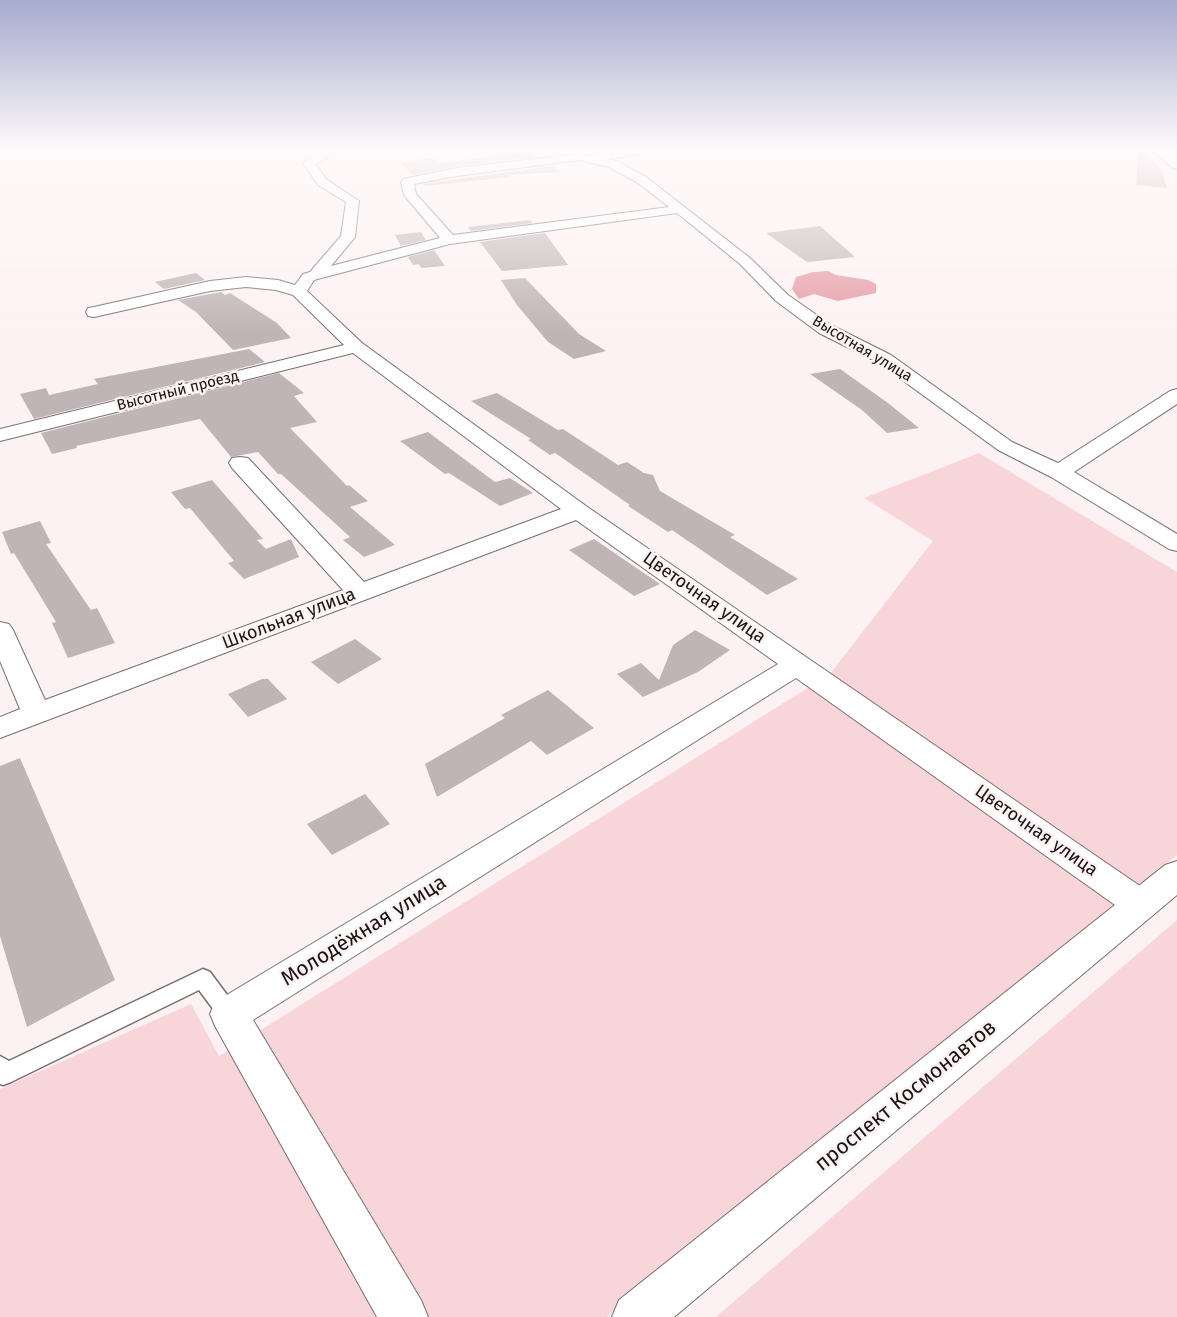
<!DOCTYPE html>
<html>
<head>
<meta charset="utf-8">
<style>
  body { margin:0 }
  canvas { display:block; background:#fdf2f3 }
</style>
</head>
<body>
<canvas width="1177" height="1317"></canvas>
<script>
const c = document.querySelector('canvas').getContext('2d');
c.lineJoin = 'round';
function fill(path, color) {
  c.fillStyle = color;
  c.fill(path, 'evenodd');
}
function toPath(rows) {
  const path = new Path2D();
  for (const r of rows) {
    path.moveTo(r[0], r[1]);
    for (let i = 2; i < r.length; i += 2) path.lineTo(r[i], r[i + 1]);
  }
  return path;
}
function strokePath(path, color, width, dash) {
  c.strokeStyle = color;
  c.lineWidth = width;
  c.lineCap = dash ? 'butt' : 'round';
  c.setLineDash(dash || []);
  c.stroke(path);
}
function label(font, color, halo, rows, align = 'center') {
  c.font = font + ' "Fira Sans",sans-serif';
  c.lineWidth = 5;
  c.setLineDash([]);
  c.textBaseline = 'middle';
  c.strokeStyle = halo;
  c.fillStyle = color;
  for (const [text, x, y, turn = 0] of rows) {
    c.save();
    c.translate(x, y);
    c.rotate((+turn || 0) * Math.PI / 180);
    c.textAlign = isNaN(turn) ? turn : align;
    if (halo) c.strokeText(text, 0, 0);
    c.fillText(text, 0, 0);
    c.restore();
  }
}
const green = toPath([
  [979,453,1177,572,1177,855,607,1317,0,1317,0,1089,191,1004,219,1056,830,674,933,541,864,498],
  [1177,920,1177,1317,716,1317]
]);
const water = toPath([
  [828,271,836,275,868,280,876,284,876,293,838,301,814,294,799,299,792,289,796,277,813,272]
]);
const building = toPath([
  [1139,149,1154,161,1162,171,1167,188,1136,185],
  [527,152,536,157,457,166,413,175,401,163,430,158,442,163],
  [551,166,561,172,509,175,511,177,425,186,423,184],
  [530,220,533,223,471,231,468,227],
  [820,226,855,257,807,262,766,233],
  [421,232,426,240,401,246,395,235],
  [545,233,568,265,502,271,480,242],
  [434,250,445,266,421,268,419,264,413,265,408,257],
  [196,273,205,280,164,289,155,282],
  [525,278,579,334,606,351,574,359,548,342,517,305,501,280],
  [221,292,225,295,230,293,277,323,291,338,233,350,196,312,178,300],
  [249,349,265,362,34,419,20,394,46,388,49,395,98,384,94,379],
  [840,369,888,403,919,428,887,433,862,410,810,374],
  [279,373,304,393,294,396,317,422,290,428,347,486,349,485,368,501,350,507,395,545,364,557,343,540,350,537,281,474,278,474,258,452,231,457,200,419,76,446,77,448,52,454,41,433],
  [497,393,558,430,563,429,618,465,627,462,644,473,653,475,660,491,735,535,730,537,798,579,767,595,672,530,668,532,628,506,630,505,555,453,550,455,528,440,531,439,471,401],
  [428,432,495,482,510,478,533,493,500,506,449,473,445,474,400,441],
  [212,480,263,539,257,540,266,549,291,539,299,557,244,579,228,563,234,561,190,508,185,509,171,492],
  [40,521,51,543,46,544,91,610,97,608,115,643,68,658,52,623,56,622,14,553,11,554,2,532],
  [594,539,660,584,634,596,569,550],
  [695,630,730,650,698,672,643,697,617,674,641,663,659,680,673,645],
  [355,639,382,659,338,684,311,662],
  [262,679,268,679,287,699,248,717,228,694],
  [548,690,594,728,547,755,531,741,437,797,425,764,505,718,501,715],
  [20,758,115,980,27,1027,0,936,0,766],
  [365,794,390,824,332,855,307,824]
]);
const service = toPath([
  [203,969,210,972,236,1007,240,1014,236,1021,229,1023,222,1021,199,990,11,1082,3,1085,0,1084,0,1056,9,1061,203,969]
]);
const minor = toPath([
  [325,149,339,149,316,164,326,179,359,201,355,237,331,266,440,238,404,195,401,182,403,179,457,168,579,154,591,156,596,154,638,149,643,152,641,154,607,159,617,161,646,177,750,258,788,295,831,325,891,355,1012,442,1058,463,1170,391,1177,389,1177,404,1074,472,1177,534,1177,551,1169,549,1051,477,998,450,879,363,819,333,776,301,740,264,677,213,450,244,314,280,307,291,362,343,586,506,1153,895,1159,905,1153,915,1141,919,1129,915,796,678,253,1020,421,1300,428,1317,377,1317,215,1026,210,1014,215,1002,778,664,576,520,0,738,0,717,20,709,0,661,0,622,9,624,13,630,45,700,343,590,232,468,229,463,232,458,240,457,248,458,364,582,561,509,353,353,0,441,0,429,344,345,293,295,276,290,246,287,210,291,94,317,88,316,86,312,88,308,94,307,210,281,246,277,278,280,295,285,303,274,310,272,341,236,346,202,318,185,303,163,325,149],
  [579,160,609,167,638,183,669,207,453,235,416,194,414,184,457,176,579,160],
  [1150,149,1163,149,1177,159,1177,169,1173,168,1150,149]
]);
const tertiary = toPath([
  [1177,861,1177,895,674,1317,612,1317,619,1300,1165,865,1177,861]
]);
const farStreetnames = [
  ["Высотная улица",862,349,31],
  ["Высотный проезд",178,391,-14]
];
const streetNames = [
  ["Цветочная улица",704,598,35],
  ["Школьная улица",289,619,-21],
  ["Цветочная улица",1036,831,35]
];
const nearStreetnames = [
  ["Молодёжная улица",364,931,-32],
  ["проспект Космонавтов",906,1096,-39]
];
fill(green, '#f8d5d9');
fill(water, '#e79da7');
fill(building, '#c0b5b6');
strokePath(service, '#786e6f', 3);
strokePath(minor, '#786e6f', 2);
strokePath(tertiary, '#786e6f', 2);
fill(service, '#fff');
fill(minor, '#fff');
fill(tertiary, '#fff');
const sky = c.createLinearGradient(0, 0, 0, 333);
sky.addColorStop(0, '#a7abce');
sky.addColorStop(0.45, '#fef9fa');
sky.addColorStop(1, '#fef9fa00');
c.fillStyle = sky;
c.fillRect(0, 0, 1177, 333);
label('15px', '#181414', '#fdf2f3', farStreetnames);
label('18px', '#181414', '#fdf2f3', streetNames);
label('21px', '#181414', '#fdf2f3', nearStreetnames);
</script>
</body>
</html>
